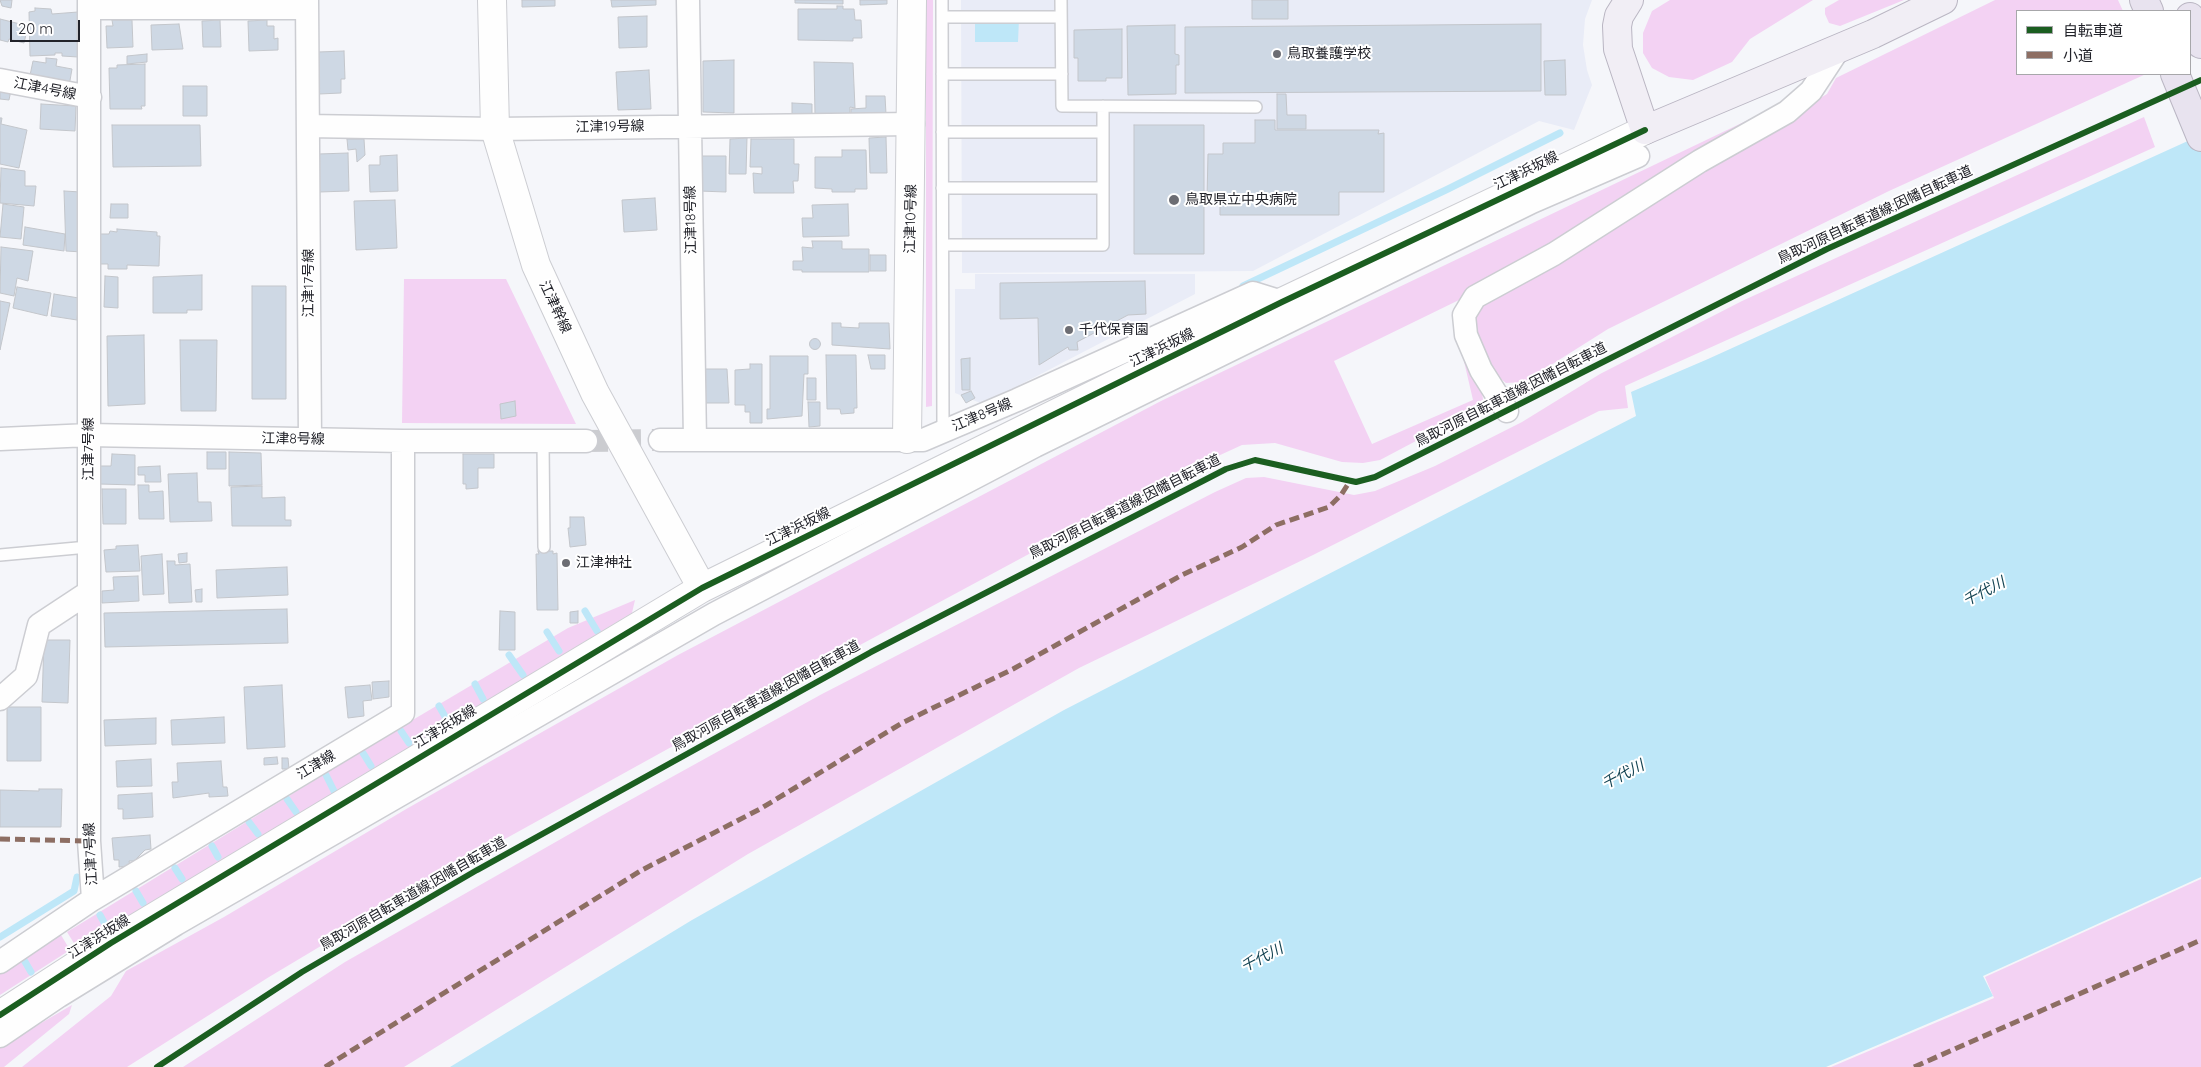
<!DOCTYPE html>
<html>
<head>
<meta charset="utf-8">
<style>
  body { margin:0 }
  #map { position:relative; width:2201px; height:1067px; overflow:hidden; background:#f5f6fa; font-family:Quicksand,"Noto Sans JP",sans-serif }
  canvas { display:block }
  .legend { position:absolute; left:2016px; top:10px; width:175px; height:65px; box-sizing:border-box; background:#fff; border:1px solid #a7a7aa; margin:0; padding:6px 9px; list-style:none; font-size:15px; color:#22232a }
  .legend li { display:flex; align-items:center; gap:10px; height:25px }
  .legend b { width:25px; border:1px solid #a7a7aa }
  .scale { position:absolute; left:10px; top:20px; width:70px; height:22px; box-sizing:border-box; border:2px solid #22232a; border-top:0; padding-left:6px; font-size:15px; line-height:18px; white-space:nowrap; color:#22232a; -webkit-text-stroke:4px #fff; paint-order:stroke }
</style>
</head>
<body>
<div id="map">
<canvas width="2201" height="1067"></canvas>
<ul class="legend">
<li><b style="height:6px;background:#1b5e20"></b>自転車道</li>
<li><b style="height:6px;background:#8d6e63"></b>小道</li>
</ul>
<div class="scale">20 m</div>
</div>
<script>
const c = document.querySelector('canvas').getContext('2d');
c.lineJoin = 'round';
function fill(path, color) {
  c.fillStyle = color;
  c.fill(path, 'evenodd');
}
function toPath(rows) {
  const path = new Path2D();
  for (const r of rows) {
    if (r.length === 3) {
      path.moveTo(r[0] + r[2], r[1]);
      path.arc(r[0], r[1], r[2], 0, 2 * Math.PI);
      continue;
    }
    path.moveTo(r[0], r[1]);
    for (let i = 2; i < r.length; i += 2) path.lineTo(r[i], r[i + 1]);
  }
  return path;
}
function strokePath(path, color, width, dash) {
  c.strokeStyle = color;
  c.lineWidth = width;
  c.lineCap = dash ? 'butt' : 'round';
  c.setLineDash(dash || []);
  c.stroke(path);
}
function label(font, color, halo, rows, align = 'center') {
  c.font = font + ' Quicksand,"Noto Sans JP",sans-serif';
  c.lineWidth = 4;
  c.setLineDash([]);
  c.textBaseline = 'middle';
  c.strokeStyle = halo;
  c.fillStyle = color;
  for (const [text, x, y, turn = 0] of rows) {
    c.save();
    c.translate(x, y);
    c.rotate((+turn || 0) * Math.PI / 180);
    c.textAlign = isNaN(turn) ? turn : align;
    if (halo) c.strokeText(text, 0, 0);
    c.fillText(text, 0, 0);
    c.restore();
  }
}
const built = toPath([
  [961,0,1592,0,1585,19,1583,45,1587,70,1592,85,1574,130,1539,121,1253,271,962,273],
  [975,274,1195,274,1195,294,983,404,955,393,955,289,975,289]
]);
const green = toPath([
  [926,0,933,0,932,406,926,407],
  [1670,0,1813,0,1750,39,1732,62,1693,80,1669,77,1652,68,1643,53,1643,33,1652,11],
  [1839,0,1904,0,1840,26,1829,23,1825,14,1825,8],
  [1995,0,2118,0,2123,11,2017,11,2017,74,2146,74,1889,191,1608,329,1524,382,1506,383,1489,369,1470,330,1476,305,1827,94,1836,78],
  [1796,97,1459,300,1334,361,1372,444,1473,400,1463,357,1468,354,1480,382,1484,405,1380,460,1363,463,1342,462,1275,443,1242,445,1170,478,693,735,438,876,269,977,127,1067,22,1067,111,996,126,971,224,917,408,808,678,655,1161,401],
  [2144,117,2155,147,1625,386,1628,408,1599,411,1313,555,1079,668,748,854,404,1067,183,1067,345,962,603,815,822,694,1215,492,1246,478,1264,477,1354,495,1375,491,1435,466,1522,422,1600,374,1742,301],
  [404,279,506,279,576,424,402,423],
  [635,600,632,613,77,948,67,932,416,718,568,628],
  [2201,879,2201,1067,1831,1067,1994,998,1985,977],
  [61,935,70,950,0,995,0,973],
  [72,1005,69,1014,4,1067,0,1067,0,1047]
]);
const water = toPath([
  [975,19,1019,19,1018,42,975,42],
  [2201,135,2201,877,1983,976,1993,996,1826,1067,450,1067,692,920,1064,710,1636,416,1631,392,1708,359]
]);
const stream = toPath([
  [1243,286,1448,189,1560,133],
  [585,611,597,631],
  [547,632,559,651],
  [509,655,523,675],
  [475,684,483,699],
  [439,706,447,720],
  [401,731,409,743],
  [363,753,371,766],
  [326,775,334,791],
  [287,799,296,812],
  [249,822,258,834],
  [212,846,218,857],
  [175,868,182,879],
  [136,891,143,903],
  [100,915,106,926],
  [0,937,74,891,77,877],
  [24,960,31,972]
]);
const building = toPath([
  [0,0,12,0,11,8,2,6,0,0],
  [522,0,555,0,555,6,522,7,522,0],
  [611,0,656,0,656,5,612,7,611,0],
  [795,0,843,0,843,4,795,3,795,0],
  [860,0,887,0,887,4,860,5,860,0],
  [1252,0,1288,0,1288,19,1252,19,1252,0],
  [837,6,843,6,843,9,854,9,855,20,861,20,862,38,853,38,853,41,798,40,798,9,837,9,837,6],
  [35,8,51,9,52,14,78,12,78,57,62,56,62,53,55,53,55,55,30,56,29,12,35,11,35,8],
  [647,16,647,47,619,48,618,17,647,16],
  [0,19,28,26,24,43,9,39,8,42,0,40,0,19],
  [112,20,132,20,133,47,107,48,106,26,113,26,112,20],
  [220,20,221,47,203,47,202,21,220,20],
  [267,20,267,26,274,26,274,39,278,38,278,50,249,51,248,21,267,20],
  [179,24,183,49,152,50,151,25,179,24],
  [1541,24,1541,91,1185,93,1185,27,1541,24],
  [1175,25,1175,54,1179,55,1179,65,1176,65,1176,94,1128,95,1127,26,1175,25],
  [1122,29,1122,78,1106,78,1106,81,1078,81,1078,58,1074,58,1074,30,1122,29],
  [344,51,345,79,341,79,341,93,319,94,318,52,344,51],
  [147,54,147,62,127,64,127,56,147,54],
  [46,58,57,59,56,66,72,69,69,86,29,80,33,61,46,63,46,58],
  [734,60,734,113,703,112,703,61,734,60],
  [1565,60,1566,95,1545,95,1544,61,1565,60],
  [814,62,853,63,855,108,850,107,850,114,815,115,814,62],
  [145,64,145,106,141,106,142,109,110,109,109,68,117,68,117,65,145,64],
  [649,70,651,109,618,110,616,72,649,70],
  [0,83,12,85,9,100,0,99,0,83],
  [183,86,207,86,207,116,183,116,183,86],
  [1277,94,1286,94,1287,115,1306,115,1306,129,1277,129,1277,94],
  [866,96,885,96,886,114,851,114,851,109,866,108,866,96],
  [792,103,812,104,812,116,792,116,792,103],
  [41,104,76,106,75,131,40,129,41,104],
  [0,118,2,118,1,124,27,130,19,168,0,164,0,118],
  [1255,120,1275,120,1275,130,1379,130,1378,134,1384,133,1384,192,1339,192,1339,215,1220,215,1220,202,1207,199,1208,154,1223,154,1223,143,1255,143,1255,120],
  [112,125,200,125,201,166,113,167,112,125],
  [1134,125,1204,125,1204,254,1134,254,1134,125],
  [886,137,887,173,870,173,869,138,886,137],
  [747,138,746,174,729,174,730,139,747,138],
  [347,139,364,139,365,155,357,162,356,149,348,150,347,139],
  [751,139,794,139,794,164,799,164,798,181,793,181,794,193,754,193,753,173,762,174,762,167,750,167,751,139],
  [842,150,866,150,867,189,855,189,855,192,832,192,832,189,815,188,815,157,842,157,842,150],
  [348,153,349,191,319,192,318,154,348,153],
  [397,155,398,191,370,192,369,165,380,165,380,156,397,155],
  [699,156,726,156,726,192,699,191,699,156],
  [1,168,25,171,25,186,36,186,34,206,0,203,1,168],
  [64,191,81,192,82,252,66,251,64,191],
  [655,198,657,230,624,232,622,200,655,198],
  [395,200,397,248,356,250,354,201,395,200],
  [3,204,24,207,21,239,0,237,3,204],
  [111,204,128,204,128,218,110,218,111,204],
  [848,204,849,236,803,237,802,218,813,218,812,205,848,204],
  [25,227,65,234,64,251,23,245,25,227],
  [117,229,157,232,157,236,160,236,159,266,127,265,127,269,108,269,108,264,99,264,100,234,109,234,110,231,117,232,117,229],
  [812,241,842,241,842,249,869,249,869,272,802,272,802,270,793,270,793,261,803,261,802,247,813,248,812,241],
  [1,247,33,251,28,281,17,278,14,296,0,293,1,247],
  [870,255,886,255,886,271,870,271,870,255],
  [202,275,202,310,187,310,187,313,153,313,153,277,202,275],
  [105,276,118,277,118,308,104,307,105,276],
  [1145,281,1146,314,1128,315,1077,342,1078,350,1069,350,1068,347,1039,365,1038,318,1000,319,1000,283,1145,281],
  [252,286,286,286,286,399,252,399,252,286],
  [17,287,51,293,47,316,13,308,17,287],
  [54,294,79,298,77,320,51,316,54,294],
  [0,301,10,303,0,350,0,301],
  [832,323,841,323,841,327,859,328,859,323,889,323,890,349,832,345,832,323],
  [144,335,145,404,108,406,107,336,144,335],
  [815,344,5.5],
  [180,340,217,340,216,411,181,411,180,340],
  [826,355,856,355,857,408,854,408,854,413,841,414,840,409,827,409,826,355],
  [868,355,885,355,885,369,871,369,868,355],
  [770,356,808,356,808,374,804,374,802,416,767,419,767,409,770,409,770,356],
  [970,358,970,390,962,390,961,359,970,358],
  [750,364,762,364,762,423,750,423,750,412,745,412,745,405,735,405,735,370,750,369,750,364],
  [699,369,727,369,729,403,699,403,699,369],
  [807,378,816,378,816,400,807,400,807,378],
  [971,391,975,398,966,403,961,395,971,391],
  [515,401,516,416,501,419,500,404,515,401],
  [808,402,820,402,820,426,809,427,808,402],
  [207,452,226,452,226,469,207,469,207,452],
  [229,452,261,453,262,485,229,486,229,452],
  [112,454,135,455,135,485,99,484,98,466,111,466,112,454],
  [463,454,494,454,494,468,478,468,478,488,466,489,466,484,463,484,463,454],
  [160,466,161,482,145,482,145,475,138,475,138,467,160,466],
  [197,473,198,502,211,502,212,521,170,522,168,474,197,473],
  [138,485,149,485,149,492,163,491,164,519,139,519,138,485],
  [262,486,262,498,285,497,285,520,291,520,291,526,232,526,231,487,262,486],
  [102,489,126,489,126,524,103,524,102,489],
  [570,517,584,517,586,545,570,547,568,528,570,528,570,517],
  [138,545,140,571,106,572,104,550,116,549,116,546,138,545],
  [538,551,553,551,553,554,557,553,558,610,537,610,536,554,539,554,538,551],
  [187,553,187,562,179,563,178,554,187,553],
  [162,554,164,594,143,595,141,556,162,554],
  [167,561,175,561,175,565,190,564,192,602,169,603,167,561],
  [287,567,288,595,217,598,216,570,287,567],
  [138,576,139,601,102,603,102,591,114,590,113,577,138,576],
  [202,589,202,602,196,602,195,590,202,589],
  [287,609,288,643,105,647,104,613,287,609],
  [500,611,515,612,515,650,499,650,500,611],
  [578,611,578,623,570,623,570,612,578,611],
  [44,640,70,640,68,703,42,702,44,640],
  [389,681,389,697,373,699,372,682,389,681],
  [282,685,285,747,247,749,244,687,282,685],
  [370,685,372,700,363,701,364,716,348,718,345,687,370,685],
  [7,707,41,707,41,761,7,761,7,707],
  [224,717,225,743,172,745,171,720,224,717],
  [156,718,156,744,105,746,104,720,156,718],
  [277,757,278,764,264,765,264,758,277,757],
  [282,758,288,758,289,769,282,769,282,758],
  [151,759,152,786,117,787,116,761,151,759],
  [221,761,223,787,227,787,228,796,209,797,209,793,173,798,172,782,178,782,177,763,221,761],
  [39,789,62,789,61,827,0,827,0,790,39,791,39,789],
  [152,793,153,817,123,819,123,809,118,809,118,795,152,793],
  [150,835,151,849,145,850,134,861,129,861,130,866,119,867,119,860,114,860,112,838,150,835]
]);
const streetTunnel = toPath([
  [586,441,660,440]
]);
const lane = toPath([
  [942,0,943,432],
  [1061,0,1062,106,1256,107],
  [942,17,1061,17],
  [942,74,1062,74],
  [942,132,1103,132],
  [942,188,1103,188],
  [943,245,1103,245,1103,106],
  [543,441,544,547],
  [0,555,88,547]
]);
const street = toPath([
  [89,0,89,841,93,899],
  [307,0,310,439],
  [688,0,695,440],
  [89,8,307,8],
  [0,80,90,97],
  [308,126,495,129,913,124],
  [1507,411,1481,370,1466,335,1464,315,1475,297,1554,254,1700,161,1787,112,1811,91,1840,47],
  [0,439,89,435,403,441,586,441],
  [660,440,923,440,1017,400,1253,293,1282,302],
  [0,699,26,676,39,625,89,592],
  [0,962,93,899,403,713,403,441],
  [0,1036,59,996,176,924,714,614,1035,446,1532,202,1638,156]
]);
const secondary = toPath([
  [492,0,495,129,536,265,595,393,702,588],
  [907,439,912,0],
  [0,1015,111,943,702,588,1282,302,1645,130]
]);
const primary = toPath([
  [1629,0,1619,16,1617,26,1618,49,1645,130,1873,34,1943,0]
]);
const highway = toPath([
  [2144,0,2149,11],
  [2190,17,2201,44],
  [2175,74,2201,137]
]);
const quiet = toPath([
  [0,839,89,841],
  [325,1067,642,870,760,809,902,723,1013,669,1182,575,1242,547,1276,525,1329,507,1341,495,1350,481],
  [1914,1067,2201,940]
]);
const cycleway = toPath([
  [0,1015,111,943,702,588,1282,302,1645,130],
  [157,1067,302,972,477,870,871,652,1226,469,1255,460,1356,482,1375,477,1827,249,2201,80]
]);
const markers = [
  [1277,54,5,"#6c6d73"],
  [1174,200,6,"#6c6d73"],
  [1069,330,5,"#6c6d73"],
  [566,563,5,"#6c6d73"]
];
const poiNames = [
  ["鳥取養護学校",1287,54],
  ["鳥取県立中央病院",1185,200],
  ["千代保育園",1079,330],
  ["江津神社",576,563]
];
const streetNames = [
  ["江津4号線",45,89,11],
  ["江津19号線",610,127,-1],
  ["江津浜坂線",1526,171,-26],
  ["鳥取河原自転車道線;因幡自転車道",1875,215,-25],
  ["江津10号線",911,219,-89],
  ["江津18号線",691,220,-91],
  ["江津17号線",309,283,-90],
  ["江津幹線",555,307,65],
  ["江津浜坂線",1162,348,-26],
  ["鳥取河原自転車道線;因幡自転車道",1511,395,-27],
  ["江津8号線",982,415,-23],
  ["江津8号線",293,439,1],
  ["江津7号線",89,449,-90],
  ["鳥取河原自転車道線;因幡自転車道",1125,507,-27],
  ["江津浜坂線",798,527,-26],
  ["鳥取河原自転車道線;因幡自転車道",766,696,-29],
  ["江津浜坂線",445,727,-31],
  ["江津線",316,765,-31],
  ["江津7号線",91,854,-93],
  ["鳥取河原自転車道線;因幡自転車道",413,894,-30],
  ["江津浜坂線",99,937,-32]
];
const waterNames = [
  ["千代川",1984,592,-27],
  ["千代川",1623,775,-27],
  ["千代川",1262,958,-27]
];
fill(built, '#e9ecf7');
fill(green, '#f3d2f3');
fill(water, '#bee7f8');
strokePath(stream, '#bee7f8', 7);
fill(building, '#ced8e4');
strokePath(building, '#c3c6cb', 1);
strokePath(streetTunnel, '#cbccd0', 22, [22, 11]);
strokePath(lane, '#cccdd2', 14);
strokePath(street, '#cccdd2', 25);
strokePath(secondary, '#cccdd2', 30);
strokePath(primary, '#bab6c3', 30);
strokePath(highway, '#bab6c3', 30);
strokePath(lane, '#fefefe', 11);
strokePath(street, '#fefefe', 22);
strokePath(secondary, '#fefefe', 28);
strokePath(primary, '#f1eef5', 28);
strokePath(highway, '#e8e3ef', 28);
strokePath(quiet, '#8d6e63', 5, [10, 5]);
strokePath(cycleway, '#1b5e20', 6);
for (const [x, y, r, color] of markers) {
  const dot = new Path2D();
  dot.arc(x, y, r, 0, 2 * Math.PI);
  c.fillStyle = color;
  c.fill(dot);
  strokePath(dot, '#fff', 2);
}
label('14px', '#22232a', '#fff', poiNames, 'left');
label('14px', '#22232a', '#fff', streetNames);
label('italic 15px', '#144453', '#fff', waterNames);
</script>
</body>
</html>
